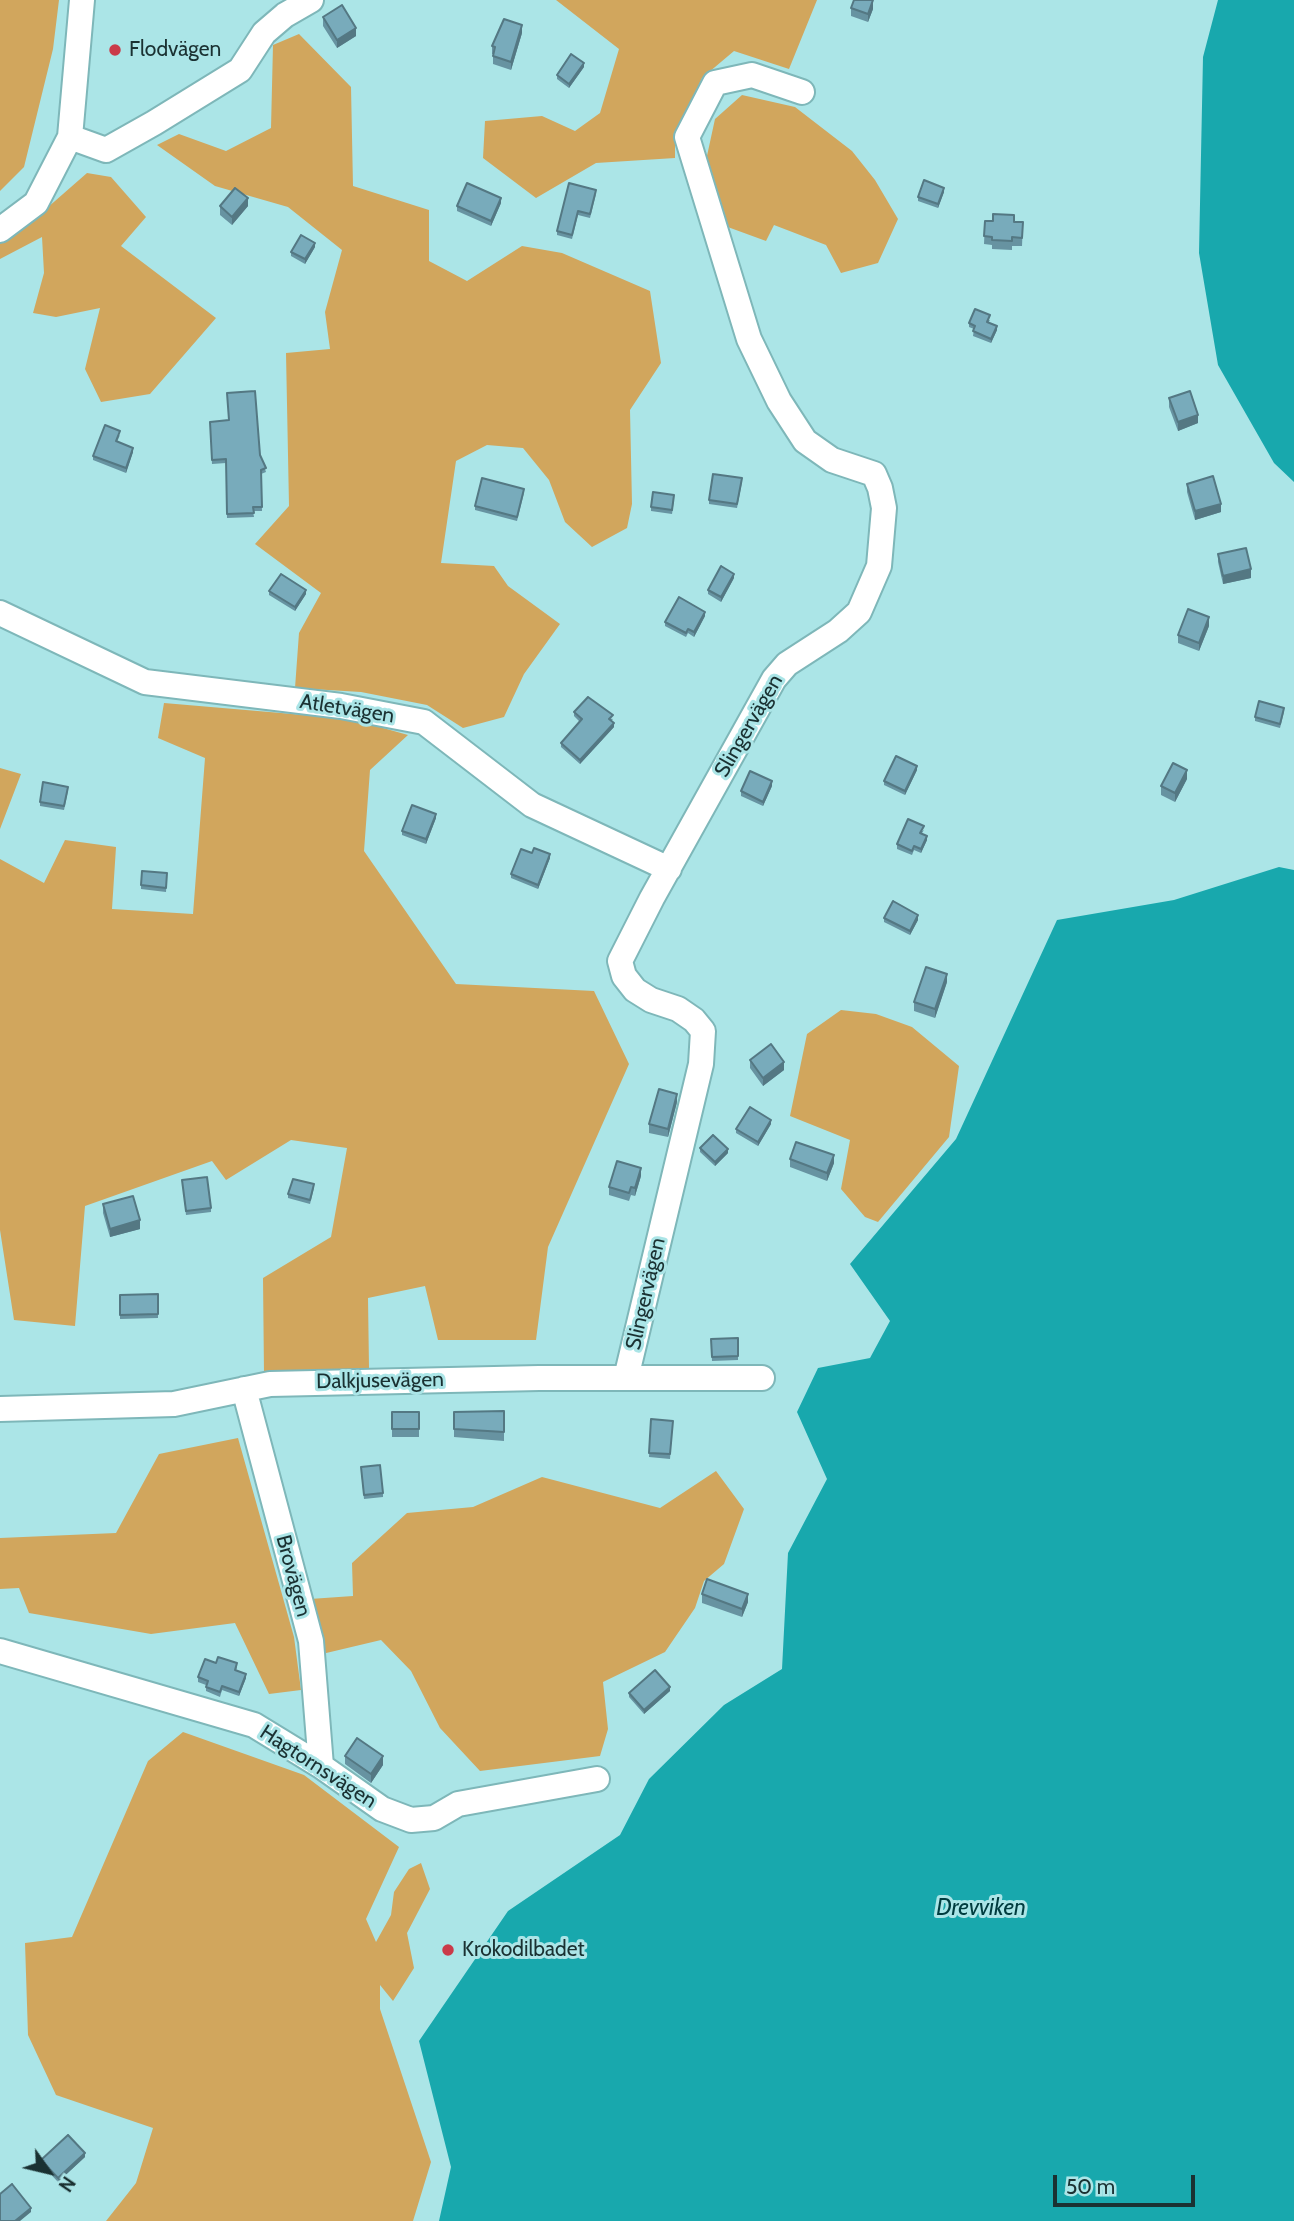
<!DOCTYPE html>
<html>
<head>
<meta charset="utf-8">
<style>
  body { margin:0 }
  #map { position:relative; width:1294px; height:2221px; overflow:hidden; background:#abe5e7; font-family:Cabin,sans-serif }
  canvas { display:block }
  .north { position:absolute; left:14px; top:2137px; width:70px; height:70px; -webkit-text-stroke:5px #abe5e7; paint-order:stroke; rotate:124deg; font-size:19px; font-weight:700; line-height:28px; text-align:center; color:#1a3132 }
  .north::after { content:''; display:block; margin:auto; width:24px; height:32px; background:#1a3132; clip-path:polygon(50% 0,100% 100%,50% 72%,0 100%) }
  .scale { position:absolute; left:1053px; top:2175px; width:142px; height:32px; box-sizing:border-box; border:4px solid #1a3132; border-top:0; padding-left:9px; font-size:21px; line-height:24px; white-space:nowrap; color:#1a3132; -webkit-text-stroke:5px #abe5e7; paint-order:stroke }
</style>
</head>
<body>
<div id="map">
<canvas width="1294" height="2221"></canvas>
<div class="north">N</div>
<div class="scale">50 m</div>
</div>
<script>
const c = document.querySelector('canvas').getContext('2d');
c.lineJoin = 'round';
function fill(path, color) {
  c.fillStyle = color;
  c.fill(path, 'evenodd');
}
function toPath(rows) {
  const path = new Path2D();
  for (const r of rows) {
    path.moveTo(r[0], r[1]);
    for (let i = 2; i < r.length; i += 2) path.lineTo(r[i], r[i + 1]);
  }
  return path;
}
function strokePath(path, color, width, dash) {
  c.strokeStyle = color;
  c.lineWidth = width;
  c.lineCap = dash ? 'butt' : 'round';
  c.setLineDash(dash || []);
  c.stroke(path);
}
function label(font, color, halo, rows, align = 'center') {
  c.font = font + ' Cabin,sans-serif';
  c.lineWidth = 6;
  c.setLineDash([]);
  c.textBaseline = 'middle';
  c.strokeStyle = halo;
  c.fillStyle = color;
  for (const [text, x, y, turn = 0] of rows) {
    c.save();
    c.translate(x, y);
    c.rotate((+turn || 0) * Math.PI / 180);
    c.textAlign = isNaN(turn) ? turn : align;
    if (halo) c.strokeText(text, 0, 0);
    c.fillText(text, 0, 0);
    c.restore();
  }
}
const green = toPath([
  [0,0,59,0,53,49,24,167,0,191],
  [556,0,817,0,789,69,734,51,702,78,675,136,675,158,596,163,536,198,483,158,485,121,542,116,575,131,600,113,619,49],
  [299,34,351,87,353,186,429,210,429,261,467,281,522,246,562,253,650,291,661,363,630,410,632,504,627,528,592,547,565,522,549,480,523,448,487,445,456,461,441,563,494,566,508,586,560,624,524,674,504,717,463,728,427,705,361,692,295,688,299,633,321,593,255,544,289,506,286,353,330,349,325,312,342,250,288,207,215,186,157,145,179,134,226,151,271,128,273,45],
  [742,95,795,107,852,151,875,180,898,219,878,263,841,273,826,245,774,225,766,241,725,226,705,165,715,119],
  [87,173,111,177,146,217,121,246,216,318,150,394,101,402,85,369,100,308,56,317,33,313,44,273,42,237,0,259,0,242,47,208],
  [164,703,351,719,408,735,370,770,364,851,456,984,594,991,629,1064,548,1247,536,1340,438,1340,425,1286,368,1298,369,1368,264,1374,263,1278,331,1237,347,1148,291,1140,226,1180,212,1161,85,1206,75,1326,14,1320,0,1230,0,859,44,883,65,840,116,847,112,909,193,914,205,758,158,738],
  [0,768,21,774,0,829],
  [841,1010,876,1014,912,1027,959,1066,949,1137,878,1222,865,1217,841,1189,850,1140,790,1116,807,1034],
  [238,1438,294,1637,301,1690,269,1694,235,1623,151,1634,29,1613,19,1588,0,1589,0,1538,116,1533,159,1454],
  [716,1471,744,1509,724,1564,704,1581,695,1608,665,1652,603,1682,608,1729,600,1756,480,1771,440,1728,411,1671,381,1640,322,1654,310,1599,353,1596,352,1563,407,1513,473,1507,542,1477,660,1508],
  [183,1732,304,1775,399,1847,366,1919,376,1942,391,1915,394,1892,409,1869,421,1863,430,1889,407,1933,414,1968,393,2001,380,1985,380,2009,431,2162,413,2221,106,2221,136,2183,153,2128,56,2095,28,2035,25,1943,72,1937,148,1761]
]);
const water = toPath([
  [1218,0,1294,0,1294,482,1274,463,1218,365,1199,253,1203,57],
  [1279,867,1294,870,1294,2221,439,2221,451,2167,419,2041,508,1911,620,1835,649,1779,724,1705,782,1669,788,1553,827,1479,797,1412,818,1368,870,1358,890,1321,850,1264,956,1139,1057,920,1174,900]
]);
const minor = toPath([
  [70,137,106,150,154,123,240,70,264,33,285,15,311,0],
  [0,230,36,203,70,137,82,0],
  [0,613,145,682,341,706,424,722,532,805,669,869],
  [626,1378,701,1064,703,1031,694,1020,678,1009,651,1000,635,990,624,976,620,961,652,898,774,679,787,664,838,631,859,612,879,566,884,508,880,488,874,474,832,460,805,441,779,401,749,339,687,137,715,83,752,75,802,92],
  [244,1389,311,1641,321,1766],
  [0,1409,174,1404,270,1384,539,1378,762,1378],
  [0,1651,254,1725,321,1766,382,1809,411,1820,434,1818,458,1804,597,1779]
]);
const wall = toPath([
  [851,8,873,9,868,22,851,16],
  [323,17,356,36,337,48,323,26],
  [522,33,511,70,493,64,493,54,492,54,492,46],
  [584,67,569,88,557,79,557,75],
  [944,192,938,208,918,201,918,197],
  [596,194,590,218,578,215,572,239,557,235,557,231],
  [501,203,491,226,457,211,457,206],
  [220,206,248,206,232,225,220,215],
  [985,221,1023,222,1022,246,1012,246,1012,250,992,249,992,245,984,244],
  [315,247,305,264,291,256,291,252],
  [990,320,988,323,997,330,991,343,973,336,974,329,969,327,969,323],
  [1169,398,1198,423,1178,431,1169,407],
  [210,422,260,455,266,472,261,474,262,511,253,511,254,517,227,518,226,463,212,464],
  [120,435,117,442,133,452,126,473,93,460,93,456],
  [742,482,737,508,709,504,709,500],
  [1187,484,1221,512,1195,520,1187,492],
  [524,493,517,521,475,510,475,506],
  [674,500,672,514,651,511,651,507],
  [1218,554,1251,578,1223,584,1218,562],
  [734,578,721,602,708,594,708,590],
  [269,591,306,594,295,611,269,595],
  [705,616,694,637,688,633,686,637,665,626,665,622],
  [1209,626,1199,651,1178,643,1178,635],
  [574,712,613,719,611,721,614,727,580,764,561,747,561,743,580,722,574,716],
  [1284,712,1280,728,1255,721,1255,717],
  [917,770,905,795,884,785,884,781],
  [1187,779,1175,802,1161,795,1161,786],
  [772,786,763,806,741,796,741,791],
  [68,791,64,810,40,806,40,802],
  [436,818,426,844,402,835,402,831],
  [924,830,922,833,927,840,921,853,914,850,912,855,897,849,897,844],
  [532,853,550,858,538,889,511,878,511,874],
  [167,873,166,892,141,889,141,885],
  [884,918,918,920,910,935,884,922],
  [947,982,935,1018,914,1011,914,1002],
  [750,1060,784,1070,763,1086,750,1068],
  [677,1102,668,1137,649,1133,649,1124],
  [771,1124,758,1146,736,1133,736,1129],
  [700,1148,728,1153,715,1166,700,1152],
  [790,1159,834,1163,827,1181,790,1167],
  [641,1176,635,1196,631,1195,629,1201,609,1195,609,1187],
  [182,1180,211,1208,211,1212,186,1215],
  [314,1188,310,1204,288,1198,288,1194],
  [103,1204,140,1229,110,1237,103,1213],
  [158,1294,158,1318,120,1319,120,1295],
  [738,1338,738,1360,712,1361,711,1339],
  [504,1411,504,1441,454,1437,454,1412],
  [392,1412,419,1412,419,1437,392,1437],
  [651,1419,673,1421,670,1459,649,1457],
  [361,1471,383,1493,383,1497,364,1499],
  [702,1594,748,1602,742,1617,702,1603],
  [216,1663,237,1667,236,1671,246,1678,239,1696,222,1690,220,1697,206,1691,206,1685,198,1682,198,1677],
  [670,1691,644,1714,629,1697,629,1693],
  [345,1756,383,1765,371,1783,345,1764],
  [85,2157,58,2182,41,2164,41,2160]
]);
const shadedWall = toPath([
  [873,0,873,9,868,22,868,14],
  [522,25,522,33,511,70,511,62],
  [356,28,356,36,337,48,337,40],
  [584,63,584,67,569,88,569,84],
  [944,188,944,192,938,208,938,204],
  [248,198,248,206,232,225,232,217],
  [501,198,501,203,491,226,491,221],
  [315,243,315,247,305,264,305,259],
  [997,326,997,330,991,343,991,339],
  [1198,415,1198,423,1178,431,1178,422],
  [133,448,133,452,126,473,126,468],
  [1221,504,1221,512,1195,520,1195,511],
  [1251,569,1251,578,1223,584,1223,576],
  [734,574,734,578,721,602,721,597],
  [306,590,306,594,295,611,295,607],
  [705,612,705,616,694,637,694,632],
  [1209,617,1209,626,1199,651,1199,643],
  [614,723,614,727,580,764,580,760],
  [917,766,917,770,905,795,905,791],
  [1187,770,1187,779,1175,802,1175,793],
  [772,781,772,786,763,806,763,802],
  [436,814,436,818,426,844,426,839],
  [927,836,927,840,921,853,921,849],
  [550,854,550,858,538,889,538,885],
  [918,915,918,920,910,935,910,931],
  [947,974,947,982,935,1018,935,1009],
  [784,1062,784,1070,763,1086,763,1078],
  [677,1094,677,1102,668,1137,668,1129],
  [771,1120,771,1124,758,1146,758,1142],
  [728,1149,728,1153,715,1166,715,1162],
  [834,1155,834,1163,827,1181,827,1173],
  [641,1168,641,1176,635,1196,635,1188],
  [140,1220,140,1229,110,1237,110,1229],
  [748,1594,748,1602,742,1617,742,1609],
  [246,1674,246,1678,239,1696,239,1692],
  [670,1687,670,1691,644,1714,644,1710],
  [383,1756,383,1765,371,1783,371,1774],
  [85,2153,85,2157,58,2182,58,2178],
  [31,2208,31,2212,20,2221,15,2221]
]);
const building = toPath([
  [854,0,873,0,868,14,851,8,854,0],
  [342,5,356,28,337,40,323,17,342,5],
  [504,19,522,25,511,62,493,56,495,47,492,46,504,19],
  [571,54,584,63,569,84,557,75,571,54],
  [924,180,944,188,938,204,918,197,924,180],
  [467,183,501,198,491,221,457,206,467,183],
  [569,183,596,190,590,214,578,211,572,235,557,231,569,183],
  [235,188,248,198,232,217,220,206,235,188],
  [993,214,1014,215,1014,222,1023,222,1022,238,1012,237,1012,241,992,240,992,237,984,236,985,221,993,221,993,214],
  [301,235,315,243,305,259,291,252,301,235],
  [975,309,990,315,987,322,997,326,991,339,973,331,975,326,969,323,975,309],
  [255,391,260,455,266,468,261,470,262,507,253,507,254,513,227,514,226,459,212,460,210,422,229,420,227,393,255,391],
  [1190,391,1198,415,1178,422,1169,398,1190,391],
  [105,425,120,431,116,441,133,448,126,468,93,456,105,425],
  [713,474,742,478,737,504,709,500,713,474],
  [1213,476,1221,504,1195,511,1187,484,1213,476],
  [482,478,524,489,517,517,475,506,482,478],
  [653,492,674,495,672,510,651,507,653,492],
  [1246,548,1251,569,1223,576,1218,554,1246,548],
  [721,566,734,574,721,597,708,590,721,566],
  [281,574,306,590,295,607,269,591,281,574],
  [679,597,705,612,694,632,688,629,686,633,665,622,679,597],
  [1188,609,1209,617,1199,643,1178,635,1188,609],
  [588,697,613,715,609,719,614,723,580,760,561,743,582,719,574,712,588,697],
  [1259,701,1284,708,1280,724,1255,717,1259,701],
  [896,756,917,766,905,791,884,781,896,756],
  [1173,763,1187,770,1175,793,1161,786,1173,763],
  [750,771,772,781,763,802,741,791,750,771],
  [43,782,68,787,64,806,40,802,43,782],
  [412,805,436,814,426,839,402,831,412,805],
  [908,819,924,826,920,833,927,836,921,849,914,846,912,851,897,844,908,819],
  [534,848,550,854,538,885,511,874,521,849,532,853,534,848],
  [142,871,167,873,166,888,141,885,142,871],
  [893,901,918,915,910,931,884,918,893,901],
  [926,967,947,974,935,1009,914,1002,926,967],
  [771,1044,784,1062,763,1078,750,1060,771,1044],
  [659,1089,677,1094,668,1129,649,1124,659,1089],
  [750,1107,771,1120,758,1142,736,1129,750,1107],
  [713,1135,728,1149,715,1162,700,1148,713,1135],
  [796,1142,834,1155,827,1173,790,1159,796,1142],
  [617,1161,641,1168,635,1188,631,1187,629,1193,609,1187,617,1161],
  [207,1177,211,1208,186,1211,182,1180,207,1177],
  [293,1179,314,1184,310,1200,288,1194,293,1179],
  [133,1196,140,1220,110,1229,103,1204,133,1196],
  [158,1294,158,1314,120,1315,120,1295,158,1294],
  [738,1338,738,1356,712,1357,711,1339,738,1338],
  [504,1411,504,1432,454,1429,454,1412,504,1411],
  [392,1412,419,1412,419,1429,392,1429,392,1412],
  [651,1419,673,1421,670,1454,649,1453,651,1419],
  [380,1465,383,1493,364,1495,361,1467,380,1465],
  [707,1579,748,1594,742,1609,702,1594,707,1579],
  [218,1657,237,1663,235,1670,246,1674,239,1692,222,1686,220,1692,206,1687,208,1681,198,1677,205,1659,216,1663,218,1657],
  [655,1670,670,1687,644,1710,629,1693,655,1670],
  [357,1738,383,1756,371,1774,345,1756,357,1738],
  [68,2135,85,2153,58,2178,41,2160,68,2135],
  [12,2184,31,2208,15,2221,0,2221,0,2194,12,2184]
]);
const markers = [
  [115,50,7,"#ca3a49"],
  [448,1950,7,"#ca3a49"]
];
const poiNames = [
  ["Flodvägen",129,50],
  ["Krokodilbadet",462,1950]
];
const streetNames = [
  ["Atletvägen",347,709,9],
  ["Slingervägen",749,726,-60],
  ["Slingervägen",646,1294,-77],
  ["Dalkjusevägen",380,1381,-1],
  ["Brovägen",293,1576,75],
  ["Hagtornsvägen",318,1767,33]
];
const waterNames = [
  ["Drevviken",981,1908]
];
fill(green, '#d1a65d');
fill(water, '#18a8ad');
strokePath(minor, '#7eb7b9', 28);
strokePath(minor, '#fff', 24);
fill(wall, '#6793a1');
fill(shadedWall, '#547883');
fill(building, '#78abbb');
strokePath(building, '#547883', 2);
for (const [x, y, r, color] of markers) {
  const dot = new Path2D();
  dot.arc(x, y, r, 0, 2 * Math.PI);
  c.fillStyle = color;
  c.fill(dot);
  strokePath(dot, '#abe5e7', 2.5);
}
label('21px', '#1a3132', '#abe5e7', poiNames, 'left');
label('21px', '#1a3132', '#abe5e7', streetNames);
label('italic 23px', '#003c3f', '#abe5e7', waterNames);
</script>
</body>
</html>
